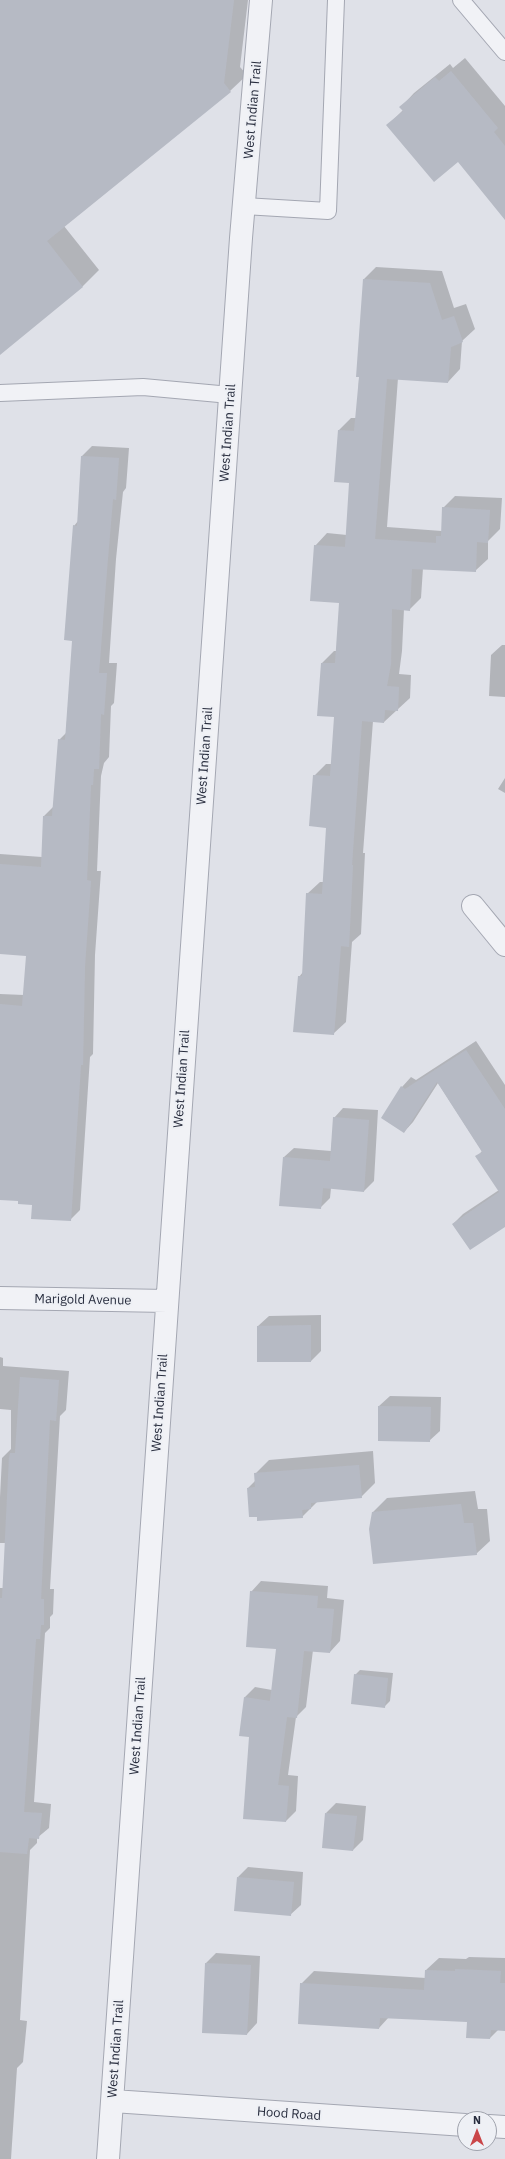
<!DOCTYPE html>
<html>
<head>
<meta charset="utf-8">
<style>
  body { margin:0 }
  #map { position:relative; width:505px; height:2159px; overflow:hidden; background:#dfe1e8; font-family:"IBM Plex Sans",sans-serif }
  canvas { display:block }
  .north { position:absolute; left:457px; top:2111px; width:40px; height:40px; box-sizing:border-box; background:#eef0f5; border:1px solid #9fa2ac; border-radius:50%; rotate:0deg; font-size:11px; font-weight:700; line-height:16px; text-align:center; color:#282d3e }
  .north::after { content:''; display:block; margin:auto; width:14px; height:18px; background:#ca4649; clip-path:polygon(50% 0,100% 100%,50% 72%,0 100%) }
</style>
</head>
<body>
<div id="map">
<canvas width="505" height="2159"></canvas>
<div class="north">N</div>
</div>
<script>
const c = document.querySelector('canvas').getContext('2d');
c.lineJoin = 'round';
function fill(path, color) {
  c.fillStyle = color;
  c.fill(path, 'evenodd');
}
function toPath(rows) {
  const path = new Path2D();
  for (const r of rows) {
    path.moveTo(r[0], r[1]);
    for (let i = 2; i < r.length; i += 2) path.lineTo(r[i], r[i + 1]);
  }
  return path;
}
function strokePath(path, color, width, dash) {
  c.strokeStyle = color;
  c.lineWidth = width;
  c.lineCap = dash ? 'butt' : 'round';
  c.setLineDash(dash || []);
  c.stroke(path);
}
function label(font, color, halo, rows, align = 'center') {
  c.font = font + ' "IBM Plex Sans",sans-serif';
  c.lineWidth = 4;
  c.setLineDash([]);
  c.textBaseline = 'middle';
  c.strokeStyle = halo;
  c.fillStyle = color;
  for (const [text, x, y, turn = 0] of rows) {
    c.save();
    c.translate(x, y);
    c.rotate((+turn || 0) * Math.PI / 180);
    c.textAlign = isNaN(turn) ? turn : align;
    if (halo) c.strokeText(text, 0, 0);
    c.fillText(text, 0, 0);
    c.restore();
  }
}
const shadow = toPath([
  [0,0,248,0,240,67,247,75,230,91,64,226,99,270,83,286,0,353],
  [465,58,505,106,505,209,458,161,388,125,403,110,401,107,414,93,450,64,453,68],
  [376,267,442,271,454,308,466,304,475,329,462,341,460,369,448,382,398,378,387,527,442,531,443,508,455,496,502,498,500,529,488,541,488,559,475,571,423,568,421,598,409,610,404,609,402,651,399,674,411,675,410,698,384,722,373,721,363,853,365,853,361,934,352,942,346,1022,333,1034,299,977,303,972,307,894,320,882,324,882,327,827,314,776,326,764,332,764,335,716,322,663,334,651,337,651,340,602,315,546,327,533,347,535,350,482,339,430,351,418,357,418,364,279],
  [92,446,129,448,126,488,123,492,116,559,109,663,117,663,114,703,111,706,109,757,104,763,101,776,97,871,101,871,95,955,93,1054,90,1057,80,1210,70,1220,33,1204,19,1200,0,1199,0,994,24,995,27,955,0,953,0,854,42,857,44,816,54,806,59,740,66,733,73,640,74,526,78,521,82,456],
  [502,645,505,645,505,697,489,696,491,655],
  [505,778,505,793,498,789],
  [476,1041,505,1085,505,1224,453,1224,463,1214,499,1190,477,1157,482,1151,438,1083,413,1122,404,1132,402,1087,411,1077,416,1080],
  [343,1108,378,1110,374,1181,364,1191,331,1188,330,1198,320,1208,284,1157,294,1148,331,1151,334,1118],
  [321,1315,321,1351,311,1361,258,1326,269,1316],
  [0,1357,3,1358,3,1366,69,1371,66,1410,60,1416,50,1589,54,1589,53,1614,50,1617,50,1628,45,1633,34,1802,51,1804,49,1828,37,1838,37,1843,30,1850,20,2020,27,2021,23,2062,17,2068,11,2159,0,2159,0,1588,4,1588,6,1543,0,1543,0,1497,2,1458,11,1449,11,1410,0,1409],
  [390,1396,441,1397,440,1431,429,1441,379,1406],
  [373,1451,375,1483,361,1497,318,1501,302,1517,248,1488,255,1481,255,1474,269,1460],
  [475,1491,478,1509,487,1509,490,1541,476,1554,373,1512,387,1498],
  [261,1581,328,1586,327,1598,344,1600,340,1641,330,1652,313,1650,306,1707,296,1717,288,1775,298,1776,296,1811,286,1821,250,1736,245,1697,255,1687,272,1690,277,1648,251,1592],
  [360,1670,393,1673,390,1701,385,1706,355,1675],
  [336,1803,366,1806,363,1840,353,1850,326,1813],
  [248,1867,303,1872,301,1905,290,1915,238,1877],
  [216,1953,260,1956,257,2023,247,2034,206,1963],
  [469,1957,505,1958,505,2030,499,2029,490,2038,468,2021,389,2017,379,2028,301,1984,314,1971,426,1978,426,1970,439,1958,466,1959]
]);
const building = toPath([
  [0,0,234,0,224,83,231,92,47,241,83,287,0,355],
  [451,71,498,128,494,132,505,146,505,220,458,162,434,182,386,125,403,111,399,107,435,77,439,81],
  [363,279,430,283,442,320,454,316,463,342,451,347,448,383,387,379,375,539,436,543,436,536,441,536,442,507,490,510,488,543,477,542,476,572,412,569,410,611,392,609,391,664,387,686,399,687,398,711,385,710,384,723,362,721,352,865,353,865,349,947,341,946,334,1035,293,1032,298,976,302,976,306,893,322,894,326,828,309,826,313,775,330,776,334,717,317,716,321,663,335,663,339,603,310,601,314,545,345,547,349,483,334,482,338,430,354,431,359,377,356,377],
  [81,456,119,458,116,500,113,499,107,570,99,673,107,673,104,715,101,714,99,769,94,769,93,785,91,785,87,880,91,881,85,966,83,1065,81,1065,71,1221,31,1219,32,1205,18,1204,18,1201,0,1200,0,1004,22,1006,26,956,0,954,0,864,41,867,43,816,52,816,58,739,65,740,72,641,64,640,73,525,77,526],
  [466,1050,505,1109,505,1227,470,1250,452,1224,499,1192,475,1156,482,1152,437,1082,404,1133,381,1118,401,1086,405,1089],
  [333,1117,369,1120,364,1192,323,1188,321,1209,279,1206,283,1157,330,1161],
  [311,1325,311,1362,257,1362,257,1326],
  [20,1377,59,1380,56,1421,50,1420,41,1599,44,1599,44,1625,41,1625,40,1639,36,1639,24,1812,42,1813,39,1839,29,1838,27,1854,0,1852,0,1598,2,1598,9,1458,10,1453,15,1453],
  [378,1406,431,1407,430,1442,378,1441],
  [359,1465,362,1498,311,1503,311,1509,302,1510,303,1518,257,1521,257,1517,249,1517,247,1488,255,1487,254,1473],
  [461,1504,464,1523,473,1523,477,1555,373,1564,369,1529,372,1512],
  [250,1591,318,1596,317,1608,334,1609,330,1653,304,1651,297,1718,287,1717,278,1785,289,1786,286,1822,243,1819,249,1737,239,1736,244,1697,270,1701,276,1649,246,1647],
  [354,1674,388,1678,385,1708,351,1704],
  [325,1813,357,1816,353,1851,322,1848],
  [237,1877,294,1882,291,1916,234,1911],
  [205,1963,251,1965,247,2035,202,2033],
  [455,1969,501,1971,500,1983,505,1983,505,2031,491,2030,490,2039,466,2038,467,2022,380,2018,379,2029,298,2024,300,1983,424,1990,425,1970,455,1971]
]);
const lane = toPath([
  [461,0,505,52],
  [244,206,328,211,336,0],
  [0,393,143,387,230,395]
]);
const street = toPath([
  [473,906,505,945],
  [0,1298,167,1301],
  [113,2101,465,2125],
  [489,2126,505,2127],
  [108,2159,241,238,261,0]
]);
const streetNames = [
  ["West Indian Trail",253,110,-85],
  ["West Indian Trail",228,433,-86],
  ["West Indian Trail",205,756,-86],
  ["West Indian Trail",182,1079,-86],
  ["Marigold Avenue",83,1300,1],
  ["West Indian Trail",160,1403,-86],
  ["West Indian Trail",138,1726,-86],
  ["West Indian Trail",116,2049,-86],
  ["Hood Road",289,2114,4]
];
fill(shadow, '#0003');
fill(building, '#b6bac4');
strokePath(lane, '#a4a7b2', 18);
strokePath(street, '#a4a7b2', 24);
strokePath(lane, '#f1f2f6', 16);
strokePath(street, '#f1f2f6', 22);
label('13px', '#282d3e', '#eef0f5', streetNames);
</script>
</body>
</html>
